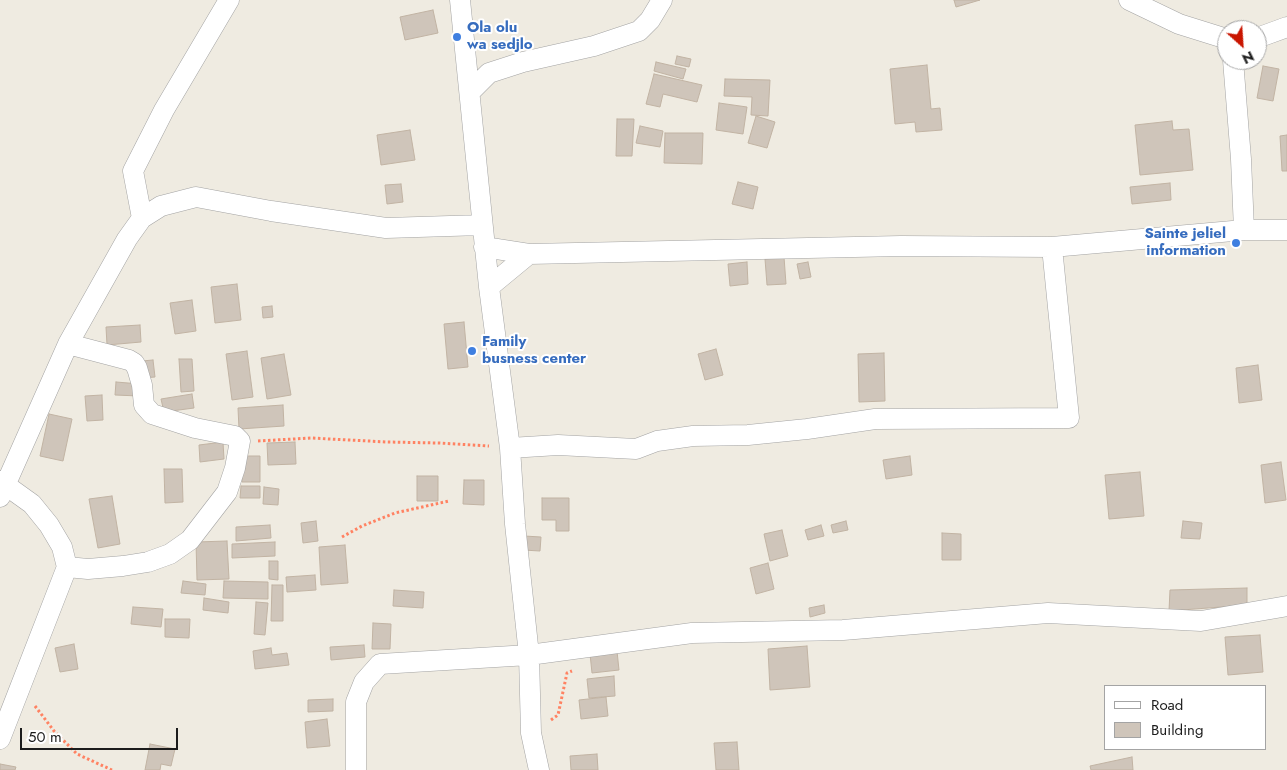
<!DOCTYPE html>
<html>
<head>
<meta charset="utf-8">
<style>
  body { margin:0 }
  #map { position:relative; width:1287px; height:770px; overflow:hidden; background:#efebe1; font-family:Jost,sans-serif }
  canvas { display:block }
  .legend { position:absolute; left:1104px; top:685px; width:162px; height:65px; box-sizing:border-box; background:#fff; border:1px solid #a4a4a4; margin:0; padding:6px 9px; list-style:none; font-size:15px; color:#1c1c1c }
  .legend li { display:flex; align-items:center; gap:10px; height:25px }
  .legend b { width:25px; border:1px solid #a4a4a4 }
  .north { position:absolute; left:1217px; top:20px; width:50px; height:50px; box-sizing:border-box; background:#fff; border:1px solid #a4a4a4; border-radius:50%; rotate:154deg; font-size:14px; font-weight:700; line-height:20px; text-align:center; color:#1c1c1c }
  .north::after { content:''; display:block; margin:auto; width:18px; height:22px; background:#c91500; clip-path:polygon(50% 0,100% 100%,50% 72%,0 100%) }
  .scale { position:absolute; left:20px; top:728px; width:158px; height:22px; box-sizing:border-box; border:2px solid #1c1c1c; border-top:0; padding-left:6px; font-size:15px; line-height:18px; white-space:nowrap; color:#1c1c1c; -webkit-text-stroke:4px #fff; paint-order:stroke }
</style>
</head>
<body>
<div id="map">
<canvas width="1287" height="770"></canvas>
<ul class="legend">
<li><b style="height:6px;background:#fff"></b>Road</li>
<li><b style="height:14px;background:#cfc5ba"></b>Building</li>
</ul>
<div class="north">N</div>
<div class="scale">50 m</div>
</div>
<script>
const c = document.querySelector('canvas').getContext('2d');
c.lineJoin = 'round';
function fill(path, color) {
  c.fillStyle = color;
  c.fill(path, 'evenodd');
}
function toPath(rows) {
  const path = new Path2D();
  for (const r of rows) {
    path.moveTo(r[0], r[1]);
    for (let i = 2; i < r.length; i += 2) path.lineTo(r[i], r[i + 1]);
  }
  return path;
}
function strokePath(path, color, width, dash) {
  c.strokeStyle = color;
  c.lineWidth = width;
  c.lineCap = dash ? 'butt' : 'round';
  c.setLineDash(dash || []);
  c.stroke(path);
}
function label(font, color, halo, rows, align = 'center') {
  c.font = font + ' Jost,sans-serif';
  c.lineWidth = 4;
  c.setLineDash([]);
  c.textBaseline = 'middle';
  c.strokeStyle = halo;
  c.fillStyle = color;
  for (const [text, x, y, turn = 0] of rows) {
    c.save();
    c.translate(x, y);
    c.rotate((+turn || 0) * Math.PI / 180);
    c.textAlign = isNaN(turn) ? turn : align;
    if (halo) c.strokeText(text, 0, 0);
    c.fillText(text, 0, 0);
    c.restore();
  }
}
const building = toPath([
  [954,0,980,0,956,7,954,0],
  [433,10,438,33,405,40,400,17,433,10],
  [677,56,691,59,689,67,675,64,677,56],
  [656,62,686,69,683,79,654,71,656,62],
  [927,65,931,109,940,108,942,130,916,132,915,122,895,124,890,69,927,65],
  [1263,66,1279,69,1273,101,1257,98,1263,66],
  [654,74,702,85,697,102,663,94,660,107,646,104,654,74],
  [725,79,770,80,768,116,751,115,752,97,724,96,725,79],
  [719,103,747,107,743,134,716,130,719,103],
  [756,116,775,122,767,148,748,143,756,116],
  [617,119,634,119,632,156,616,156,617,119],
  [1172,121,1173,130,1189,129,1193,170,1140,175,1135,125,1172,121],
  [640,126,663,131,660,147,636,143,640,126],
  [410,130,415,160,381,165,377,135,410,130],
  [665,133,703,133,702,164,664,163,665,133],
  [1287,135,1287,171,1282,171,1280,136,1287,135],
  [738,182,758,187,753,209,732,204,738,182],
  [1170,183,1171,200,1132,204,1130,187,1170,183],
  [401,184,403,202,387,204,385,185,401,184],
  [784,257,786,284,767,285,765,259,784,257],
  [747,262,748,284,730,286,728,264,747,262],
  [808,262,811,277,800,279,797,264,808,262],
  [237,284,241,320,215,323,211,287,237,284],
  [192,300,196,331,175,334,170,303,192,300],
  [272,306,273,317,263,318,262,307,272,306],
  [464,322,468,367,448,369,444,324,464,322],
  [140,325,141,342,107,345,106,327,140,325],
  [716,349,723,375,705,380,698,354,716,349],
  [247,351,253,397,232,400,226,354,247,351],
  [884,353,885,401,859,402,858,354,884,353],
  [284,354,291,395,267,399,261,358,284,354],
  [179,359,192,359,194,391,181,392,179,359],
  [153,360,155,377,143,378,142,361,153,360],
  [1258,365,1262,400,1239,403,1236,368,1258,365],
  [116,382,140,384,139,396,115,395,116,382],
  [192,394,194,408,164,412,161,399,192,394],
  [102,395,103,420,87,421,85,396,102,395],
  [283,405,284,426,239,429,238,408,283,405],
  [49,414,72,419,63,461,40,456,49,414],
  [223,442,224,459,200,462,199,445,223,442],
  [295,442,296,464,268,465,267,443,295,442],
  [242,456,260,456,260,482,242,482,242,456],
  [910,456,912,475,886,479,883,460,910,456],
  [1281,462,1286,500,1265,503,1261,465,1281,462],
  [164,469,182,469,183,502,165,503,164,469],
  [1140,472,1144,516,1109,519,1105,475,1140,472],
  [417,476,438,476,438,501,417,501,417,476],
  [464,480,484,480,484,505,463,504,464,480],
  [241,486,260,486,260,498,240,498,241,486],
  [264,487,279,489,278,505,263,504,264,487],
  [112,496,120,544,98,548,89,499,112,496],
  [542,498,569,498,569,531,556,531,556,520,542,520,542,498],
  [316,521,318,541,303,543,301,523,316,521],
  [846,521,848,530,833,533,831,525,846,521],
  [1183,521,1202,523,1200,539,1181,538,1183,521],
  [270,525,271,538,236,541,236,527,270,525],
  [821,525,824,536,808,540,805,530,821,525],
  [782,530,788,556,770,561,764,534,782,530],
  [942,533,961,534,961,560,942,560,942,533],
  [524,536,541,537,540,551,523,550,524,536],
  [227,541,229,579,197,580,196,542,227,541],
  [275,542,275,556,232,558,232,544,275,542],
  [345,545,348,583,321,585,319,547,345,545],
  [269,561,278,561,278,580,269,579,269,561],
  [768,563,774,589,756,594,750,568,768,563],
  [315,575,316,590,287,592,286,577,315,575],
  [183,581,206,584,205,595,181,593,183,581],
  [224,581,268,582,268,599,223,598,224,581],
  [272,585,283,585,283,621,271,621,272,585],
  [1247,588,1247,605,1169,611,1170,590,1247,588],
  [394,590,424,592,423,608,393,606,394,590],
  [204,598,229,602,228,613,203,610,204,598],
  [256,602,268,603,265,635,254,634,256,602],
  [824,605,825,613,810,617,809,608,824,605],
  [133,607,163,609,161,627,131,624,133,607],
  [165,619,190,619,189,638,165,637,165,619],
  [373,623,391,624,390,649,372,649,373,623],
  [1260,635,1263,672,1228,675,1225,637,1260,635],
  [74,644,78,669,60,672,55,648,74,644],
  [364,645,365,657,331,660,330,647,364,645],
  [807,646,810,687,770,690,768,649,807,646],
  [271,648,272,655,287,653,289,665,255,669,253,651,271,648],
  [617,651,619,670,592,673,590,654,617,651],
  [614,676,615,696,589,698,587,679,614,676],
  [606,697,608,716,581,719,579,700,606,697],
  [333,699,333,711,308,712,308,700,333,699],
  [327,719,330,746,307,748,305,722,327,719],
  [737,742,739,770,716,770,714,743,737,742],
  [150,744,175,749,171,766,161,764,160,770,145,770,150,744],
  [597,754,598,770,571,770,570,756,597,754],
  [1132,757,1133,770,1091,770,1090,766,1132,757],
  [0,764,16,767,15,770,0,770,0,764]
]);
const path = toPath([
  [258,441,311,438,387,442,439,443,489,446],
  [342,537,362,526,395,513,449,501],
  [35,706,54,731,77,754,112,770],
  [551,720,558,715,567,673,572,671]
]);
const minor = toPath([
  [460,0,489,287,510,448,515,524,529,655,531,733,539,770],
  [1129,0,1179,24,1227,39],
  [1257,38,1287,27],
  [1233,60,1241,159,1244,230],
  [470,92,489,73,523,62,594,46,639,31,650,20,662,0],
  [142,218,133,171,164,110,229,0],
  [484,247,529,254],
  [489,287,529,254,901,246,1052,247,1244,230,1287,230],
  [510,448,558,445,636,449,657,441,693,436,748,435,807,429,875,419,1069,418,1052,247],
  [0,481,32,504,49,525,62,547,67,567,0,739],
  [0,497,68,344,127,239,142,218,161,206,196,197,271,211,386,228,482,225],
  [67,567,88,569,123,566,148,562,170,554,190,540,227,492,235,468,240,441,235,436,195,428,152,414,144,405,142,385,137,368,134,363,129,360,68,344],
  [356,770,356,702,364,682,380,664,529,655,692,633,843,630,1048,613,1201,621,1287,606]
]);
const markers = [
  [457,37,5,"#3f7fe0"],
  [1236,243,5,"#3f7fe0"],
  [472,351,5,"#3f7fe0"]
];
const shopNames = [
  ["Ola olu",467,28],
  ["wa sedjlo",467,45],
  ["Sainte jeliel",1226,234,"right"],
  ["information",1226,251,"right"],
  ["Family",482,342],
  ["busness center",482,359]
];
fill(building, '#cfc5ba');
strokePath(building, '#c1b3a3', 1);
strokePath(minor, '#a3a3a3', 21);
strokePath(path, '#ff8262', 3, [2.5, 2.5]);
strokePath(minor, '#fff', 20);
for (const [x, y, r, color] of markers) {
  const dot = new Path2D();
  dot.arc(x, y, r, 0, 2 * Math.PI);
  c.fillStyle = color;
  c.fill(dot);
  strokePath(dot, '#fff', 2);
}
label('bold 15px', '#366cbe', '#fff', shopNames, 'left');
</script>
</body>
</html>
